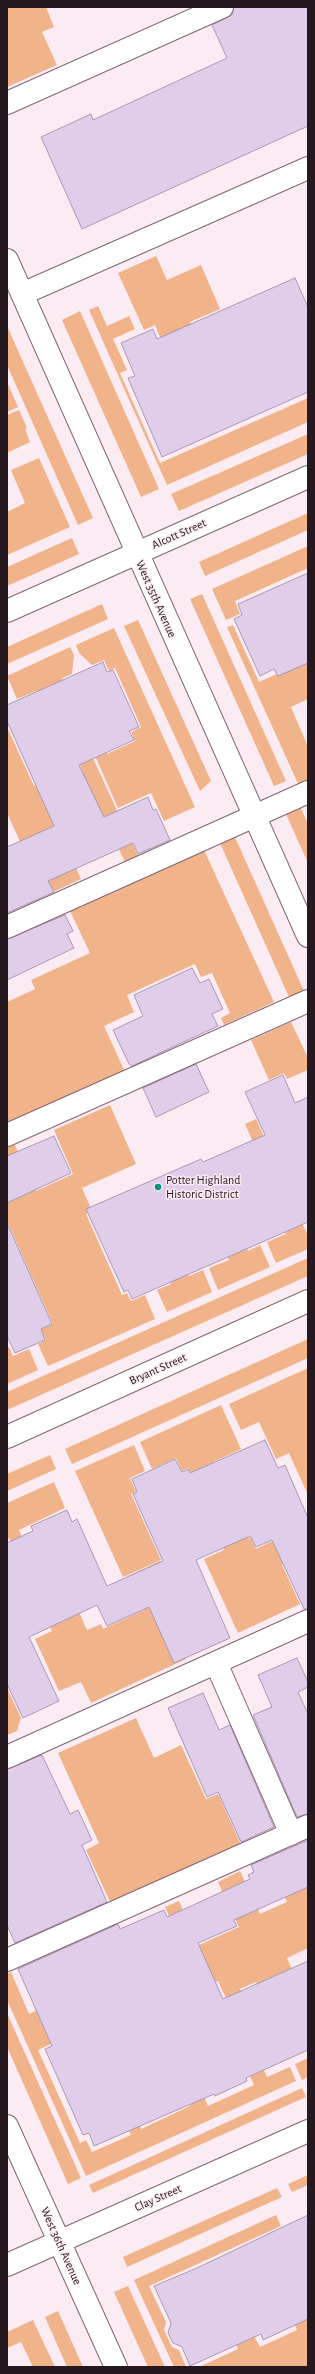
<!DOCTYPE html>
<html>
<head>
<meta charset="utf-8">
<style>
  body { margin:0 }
  #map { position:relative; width:315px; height:2374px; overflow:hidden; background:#fbecf3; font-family:"Alegreya Sans",sans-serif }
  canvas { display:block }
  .frame { position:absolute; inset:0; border:8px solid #25191f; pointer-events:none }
</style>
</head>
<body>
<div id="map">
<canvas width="315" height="2374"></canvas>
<div class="frame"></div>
</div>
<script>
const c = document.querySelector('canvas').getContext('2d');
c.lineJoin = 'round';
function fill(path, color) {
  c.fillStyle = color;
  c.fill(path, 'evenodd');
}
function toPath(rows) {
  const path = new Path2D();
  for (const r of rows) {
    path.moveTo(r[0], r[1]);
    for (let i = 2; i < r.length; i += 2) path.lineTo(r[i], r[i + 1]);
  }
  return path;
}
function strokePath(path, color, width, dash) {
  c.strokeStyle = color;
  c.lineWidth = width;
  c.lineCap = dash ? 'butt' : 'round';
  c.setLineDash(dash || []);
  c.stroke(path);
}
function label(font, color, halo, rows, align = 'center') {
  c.font = font + ' "Alegreya Sans",sans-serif';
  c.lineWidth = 3;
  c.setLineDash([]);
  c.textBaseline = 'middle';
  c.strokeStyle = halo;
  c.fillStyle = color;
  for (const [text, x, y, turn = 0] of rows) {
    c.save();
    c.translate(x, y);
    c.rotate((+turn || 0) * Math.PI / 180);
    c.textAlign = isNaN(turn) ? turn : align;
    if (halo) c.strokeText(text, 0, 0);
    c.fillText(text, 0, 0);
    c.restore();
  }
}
const green = toPath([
  [7,7,46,7,54,27,42,32,57,65,7,87],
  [156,256,167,280,201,265,220,309,190,322,196,336,165,349,155,325,144,330,118,273],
  [98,306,107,326,129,316,135,329,113,339,127,370,120,373,160,463,308,398,308,422,167,485,89,310],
  [80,311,159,489,141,497,62,320],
  [7,326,93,518,78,525,7,365],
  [7,382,18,407,7,412],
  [19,410,27,428,25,429,30,442,7,453,7,415],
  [308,434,308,454,179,511,171,494],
  [39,458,70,527,7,555,7,512,25,503,11,470],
  [308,513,308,530,205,576,199,562],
  [72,538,79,554,7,586,7,567],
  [308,546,308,568,235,601,240,614,226,620,212,589],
  [202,594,286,781,274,786,190,599],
  [102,604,108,619,7,664,7,647],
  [138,620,211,781,200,791,124,626],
  [233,625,259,682,308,660,308,699,291,707,308,747,308,784,300,788,227,627],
  [114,628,195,807,164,821,151,793,118,808,92,749,102,744,107,754,135,741,131,732,141,727,115,668,109,671,104,660,92,665,79,653,76,645],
  [70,647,74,655,72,674,62,678,67,689,40,701,36,691,17,699,7,676],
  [7,727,34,786,83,772,78,760,91,754,138,856,125,862,102,813,56,833,48,816,56,834,60,833,81,879,45,896,7,813],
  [300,806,308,824,308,863,285,812],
  [234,835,304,991,289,997,219,841],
  [204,850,274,1002,224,1025,221,1018,230,1013,212,973,201,977,195,964,127,995,134,1012,104,1026,125,1072,7,1126,7,1002,35,989,31,980,90,953,70,911],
  [291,1022,308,1058,308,1070,287,1079,284,1073,269,1080,251,1040],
  [110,1105,136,1164,82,1188,92,1211,86,1214,122,1295,127,1293,131,1301,145,1295,155,1319,48,1366,38,1344,46,1340,41,1329,53,1324,7,1221,7,1146,14,1143,36,1191,73,1174,54,1130],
  [256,1119,308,1236,308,1249,276,1263,267,1242,286,1234,280,1221,287,1218,245,1124],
  [244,1242,248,1251,260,1245,270,1267,218,1290,209,1268,229,1260,225,1250],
  [308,1258,308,1276,7,1410,7,1392],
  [185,1269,189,1276,203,1270,212,1292,167,1312,157,1290,171,1284,168,1276],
  [308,1339,308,1358,72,1464,65,1449],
  [9,1347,13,1356,29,1349,38,1370,7,1384,7,1348],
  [308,1368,308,1495,289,1453,276,1459,259,1422,241,1430,229,1404],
  [221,1405,241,1449,213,1462,231,1500,209,1510,189,1468,182,1471,176,1458,152,1469,140,1442],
  [134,1445,145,1471,130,1478,136,1492,131,1494,161,1560,123,1577,75,1471],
  [50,1455,56,1469,7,1491,7,1474],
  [54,1482,65,1508,19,1530,60,1621,79,1612,87,1630,101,1624,103,1629,144,1610,128,1576,160,1561,168,1578,169,1621,186,1659,91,1703,81,1682,59,1691,35,1639,52,1631,9,1538,7,1539,7,1503],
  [231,1501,249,1539,251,1538,256,1549,289,1533,300,1557,282,1565,300,1604,238,1633,204,1559,224,1550,214,1527],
  [7,1688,21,1718,17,1731,7,1735],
  [136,1718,154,1758,181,1745,206,1799,218,1794,242,1847,112,1906,86,1850,99,1843,58,1753],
  [267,1859,308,1867,308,1948,287,1958,297,1980,259,1988,256,1982,240,1989,243,1996,231,2009,218,1981,160,2007,187,1955,165,1907,179,1901,199,1945,239,1927,218,1882,240,1871,260,1914,287,1902],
  [11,1972,29,2014,74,1994,101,2021,38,2050,80,2143,86,2140,92,2152,131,2135,124,2121,135,2115,141,2129,190,2106,185,2095,203,2094,208,2106,254,2085,250,2076,264,2070,267,2077,290,2067,296,2081,86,2176,7,2000,7,1974],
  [7,2013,81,2178,68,2184,7,2047],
  [308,2058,308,2077,302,2080,295,2064],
  [302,2088,306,2097,93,2193,89,2185],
  [308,2175,308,2185,292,2192,288,2184],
  [277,2188,282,2197,127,2267,123,2257],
  [276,2215,281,2226,149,2286,166,2322,164,2330,172,2347,179,2350,186,2367,174,2367,134,2280],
  [201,2267,254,2336,260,2347,297,2330,291,2316,308,2287,308,2367,199,2367,238,2349],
  [128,2286,165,2367,148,2367,114,2292],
  [58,2311,83,2367,67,2367,45,2317],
  [33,2320,55,2367,33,2367,21,2342,7,2348,7,2332]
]);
const building = toPath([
  [234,7,308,7,308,126,82,229,41,137,91,114,93,120,227,58,212,25,232,15,234,7],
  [295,278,308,307,308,392,162,457,128,378,135,376,121,343,153,329,157,339,295,278],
  [308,573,308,663,278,676,274,669,260,676,234,619,242,615,238,604,308,573],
  [103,662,107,672,113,670,139,727,129,731,134,740,79,765,104,817,148,797,153,810,156,809,170,840,138,854,133,843,48,881,54,892,7,913,7,847,54,826,7,721,7,705,103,662],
  [65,915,73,931,67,934,74,948,7,980,7,939,65,915],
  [192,968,200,983,209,979,223,1009,212,1014,218,1026,132,1066,129,1064,113,1030,143,1016,134,995,192,968],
  [196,1064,209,1092,156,1117,143,1088,196,1064],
  [283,1075,295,1103,308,1097,308,1222,132,1299,128,1290,124,1292,86,1209,201,1159,203,1162,265,1135,245,1092,283,1075],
  [54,1136,71,1173,7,1203,7,1156,54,1136],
  [7,1223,52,1324,41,1329,45,1340,15,1353,7,1336,7,1223],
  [265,1440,278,1468,285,1465,308,1518,308,1609,304,1609,272,1540,256,1547,251,1537,248,1537,196,1560,230,1638,174,1663,149,1607,107,1626,97,1605,29,1637,59,1701,23,1718,7,1684,7,1543,33,1531,31,1526,67,1510,72,1522,77,1519,107,1586,163,1561,133,1494,137,1492,132,1479,175,1459,182,1472,189,1469,190,1473,265,1440],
  [297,1658,308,1682,308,1687,298,1692,308,1714,308,1814,297,1817,253,1715,272,1707,258,1675,297,1658],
  [203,1693,219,1730,230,1725,274,1827,241,1842,218,1792,207,1797,168,1708,203,1693],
  [42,1755,70,1814,78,1810,92,1840,82,1845,107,1902,15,1943,7,1925,7,1769,42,1755],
  [308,1840,308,1887,234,1920,237,1926,198,1943,223,1999,308,1961,308,2050,246,2078,247,2081,215,2096,214,2094,94,2146,89,2133,83,2135,45,2049,52,2046,18,1969,118,1924,120,1929,164,1910,167,1917,250,1879,248,1875,254,1872,251,1865,308,1840],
  [308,2215,308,2319,263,2340,261,2334,190,2366,182,2347,173,2343,168,2333,171,2323,154,2286,197,2268,308,2215]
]);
const minor = toPath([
  [7,103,222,7],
  [7,260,308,936],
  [22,294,308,168],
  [7,611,308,477],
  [7,927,308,792],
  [7,1135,308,1001],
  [7,1437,308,1301],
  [216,1663,291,1834],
  [7,1757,308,1621],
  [7,1960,308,1826],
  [7,2126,116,2367],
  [7,2265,308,2131]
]);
const markers = [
  [158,1187,4,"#06927d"]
];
const streetNames = [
  ["Alcott Street",179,534,-24],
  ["West 35th Avenue",156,599,66],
  ["Bryant Street",158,1369,-24],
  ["Clay Street",158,2198,-24],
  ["West 36th Avenue",61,2246,66]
];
const poiNames = [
  ["Potter Highland",166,1180],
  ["Historic District",166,1194]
];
fill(green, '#f0b38a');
fill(building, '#dfcde9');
strokePath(building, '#a998b3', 1);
strokePath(minor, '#816472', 24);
strokePath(minor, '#fff', 22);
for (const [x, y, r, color] of markers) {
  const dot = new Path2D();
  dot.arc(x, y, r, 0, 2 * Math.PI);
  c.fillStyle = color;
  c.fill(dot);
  strokePath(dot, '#fbecf3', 1.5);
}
label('12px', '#25191f', '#fbecf3', streetNames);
label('12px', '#25191f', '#fbecf3', poiNames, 'left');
</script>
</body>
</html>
